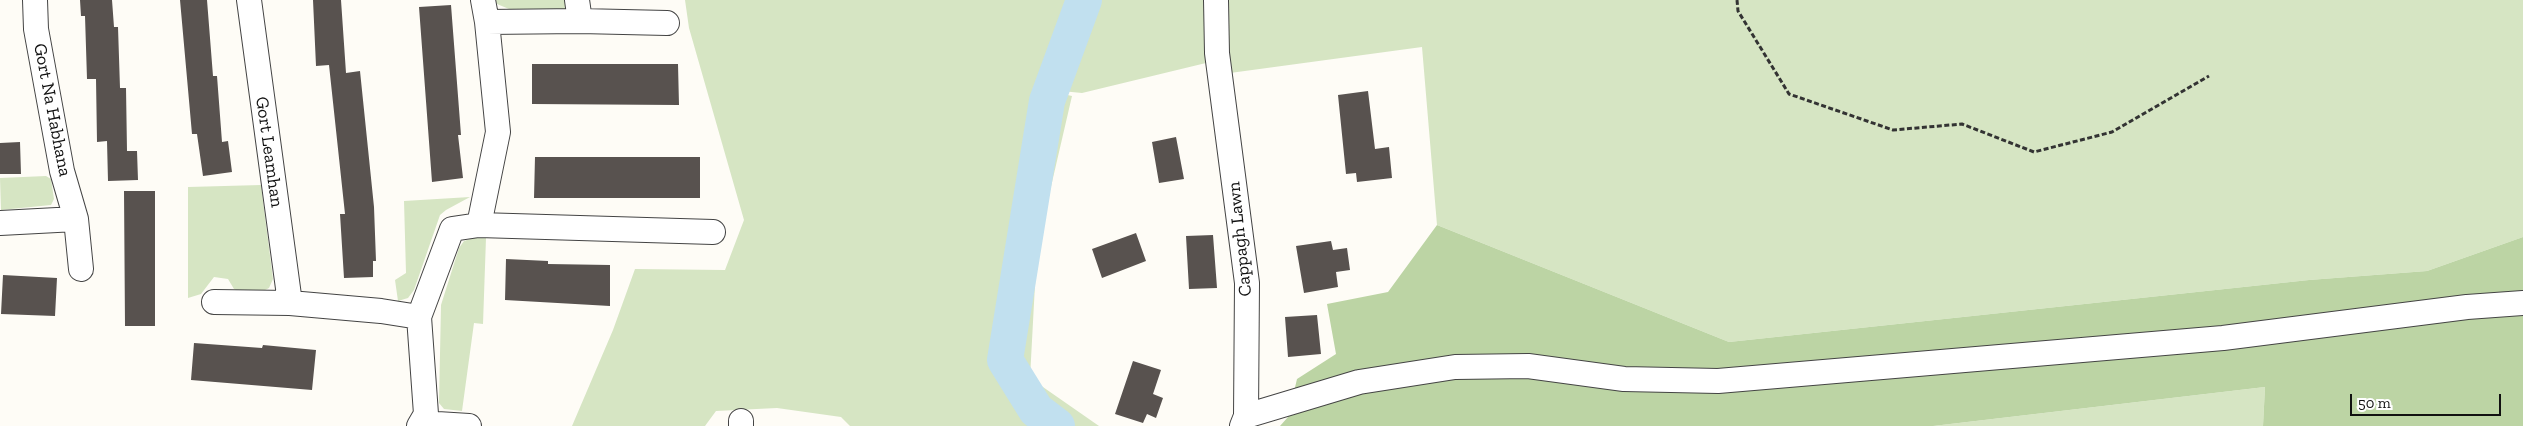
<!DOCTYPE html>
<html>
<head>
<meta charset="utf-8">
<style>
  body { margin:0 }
  #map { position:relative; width:2523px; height:426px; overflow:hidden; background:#fefcf6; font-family:"Zilla Slab",serif }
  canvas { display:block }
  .scale { position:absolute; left:2350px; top:394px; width:151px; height:22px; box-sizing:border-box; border:2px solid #111; border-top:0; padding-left:6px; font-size:15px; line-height:18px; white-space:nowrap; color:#111; -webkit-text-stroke:4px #fff; paint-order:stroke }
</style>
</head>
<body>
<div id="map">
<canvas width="2523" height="426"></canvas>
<div class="scale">50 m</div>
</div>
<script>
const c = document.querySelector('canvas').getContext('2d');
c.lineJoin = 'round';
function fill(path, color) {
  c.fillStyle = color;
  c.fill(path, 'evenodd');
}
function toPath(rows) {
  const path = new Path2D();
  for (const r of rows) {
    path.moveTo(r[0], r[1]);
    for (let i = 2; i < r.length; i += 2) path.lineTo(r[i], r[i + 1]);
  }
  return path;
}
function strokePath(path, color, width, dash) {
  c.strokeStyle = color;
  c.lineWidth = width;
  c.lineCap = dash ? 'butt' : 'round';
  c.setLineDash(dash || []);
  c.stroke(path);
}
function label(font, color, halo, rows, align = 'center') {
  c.font = font + ' "Zilla Slab",serif';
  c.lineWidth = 5;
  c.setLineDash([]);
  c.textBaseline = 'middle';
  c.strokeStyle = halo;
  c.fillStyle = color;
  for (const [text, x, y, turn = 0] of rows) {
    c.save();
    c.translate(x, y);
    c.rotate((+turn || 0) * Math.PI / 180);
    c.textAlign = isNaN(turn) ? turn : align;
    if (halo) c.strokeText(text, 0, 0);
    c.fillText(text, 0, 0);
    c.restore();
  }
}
const green = toPath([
  [495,0,572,0,565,11,549,14,509,9,497,4],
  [685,0,1204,0,1206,63,1082,93,1041,89,1072,96,1037,247,1030,378,1099,426,850,426,841,417,777,408,716,411,705,426,572,426,613,330,635,269,725,270,744,220,689,28],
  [1225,0,2523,0,2523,237,2427,271,2309,280,1729,342,1437,225,1422,47,1230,73],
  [46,176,51,179,54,199,51,205,1,210,0,178],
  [261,185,273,279,269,288,259,293,243,293,234,289,228,279,214,277,201,294,188,298,188,187],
  [470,197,446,210,440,215,414,290,408,298,398,301,395,280,406,273,404,201],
  [473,238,486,238,483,324,474,323,462,411,444,409,439,403,441,305,459,248,464,241],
  [2265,387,2263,426,1933,426]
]);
const forest = toPath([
  [1437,225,1729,342,2309,280,2427,271,2523,237,2523,426,2263,426,2265,387,1933,426,1280,426,1288,417,1297,379,1336,354,1327,304,1388,292]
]);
const river = toPath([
  [1057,426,1036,410,1005,360,1047,101,1084,0]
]);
const building = toPath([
  [80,0,112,0,114,27,118,27,120,88,126,88,127,151,137,151,138,180,108,181,107,141,97,142,96,79,87,79,85,16,81,16],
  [180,0,207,0,213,76,217,76,222,142,228,141,232,172,203,176,197,134,192,134],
  [313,0,341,0,346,73,360,71,374,207,376,261,373,261,373,277,344,278,340,214,345,214,329,65,316,66],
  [451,5,461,135,458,135,463,178,432,182,419,7],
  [532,64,678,64,679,105,532,104],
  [1368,91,1375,149,1389,147,1392,178,1357,182,1356,173,1346,174,1338,95],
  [1176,137,1184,179,1159,183,1152,142],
  [20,142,21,174,0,174,0,143],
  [535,157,700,157,700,198,534,198],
  [124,191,155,191,155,326,125,326],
  [1136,233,1146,261,1102,278,1092,249],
  [1213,235,1217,288,1189,289,1186,236],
  [1331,241,1333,250,1347,248,1350,270,1336,272,1338,287,1304,293,1296,246],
  [506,259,548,261,548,264,610,265,610,306,505,300],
  [3,275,57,278,55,316,1,314],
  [1317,315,1321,354,1288,357,1285,317],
  [194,343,262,348,263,345,316,350,312,390,191,380],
  [1133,361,1161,370,1153,394,1163,398,1156,418,1147,414,1143,423,1115,414]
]);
const path = toPath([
  [1737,0,1738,11,1789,94,1893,130,1962,124,2034,152,2112,132,2209,76]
]);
const minor = toPath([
  [1216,0,1217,53,1247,283,1246,416,1242,426],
  [580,21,667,23],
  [487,22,580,21,577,0],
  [76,219,81,269],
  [0,223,76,219,62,171,36,29,35,0],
  [479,225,713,232],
  [214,302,290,303,249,0],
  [290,303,381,311,419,317],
  [1246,416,1359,382,1455,367,1528,366,1624,379,1718,381,2223,338,2467,307,2523,303],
  [421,423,469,426],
  [419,426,426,414,419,317,452,229,479,225,498,132,487,22,483,0],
  [741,426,741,421]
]);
const streetNames = [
  ["Gort Na Habhana",52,110,79],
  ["Gort Leamhan",269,152,82],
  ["Cappagh Lawn",1240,239,-96]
];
fill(green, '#d6e5c3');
fill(forest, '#bcd4a4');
strokePath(river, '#c1e0ef', 36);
fill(building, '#58524f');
strokePath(minor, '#444', 26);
strokePath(path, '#333', 3, [5, 2.5]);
strokePath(minor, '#fff', 24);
label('18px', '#111', '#fff', streetNames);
</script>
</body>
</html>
